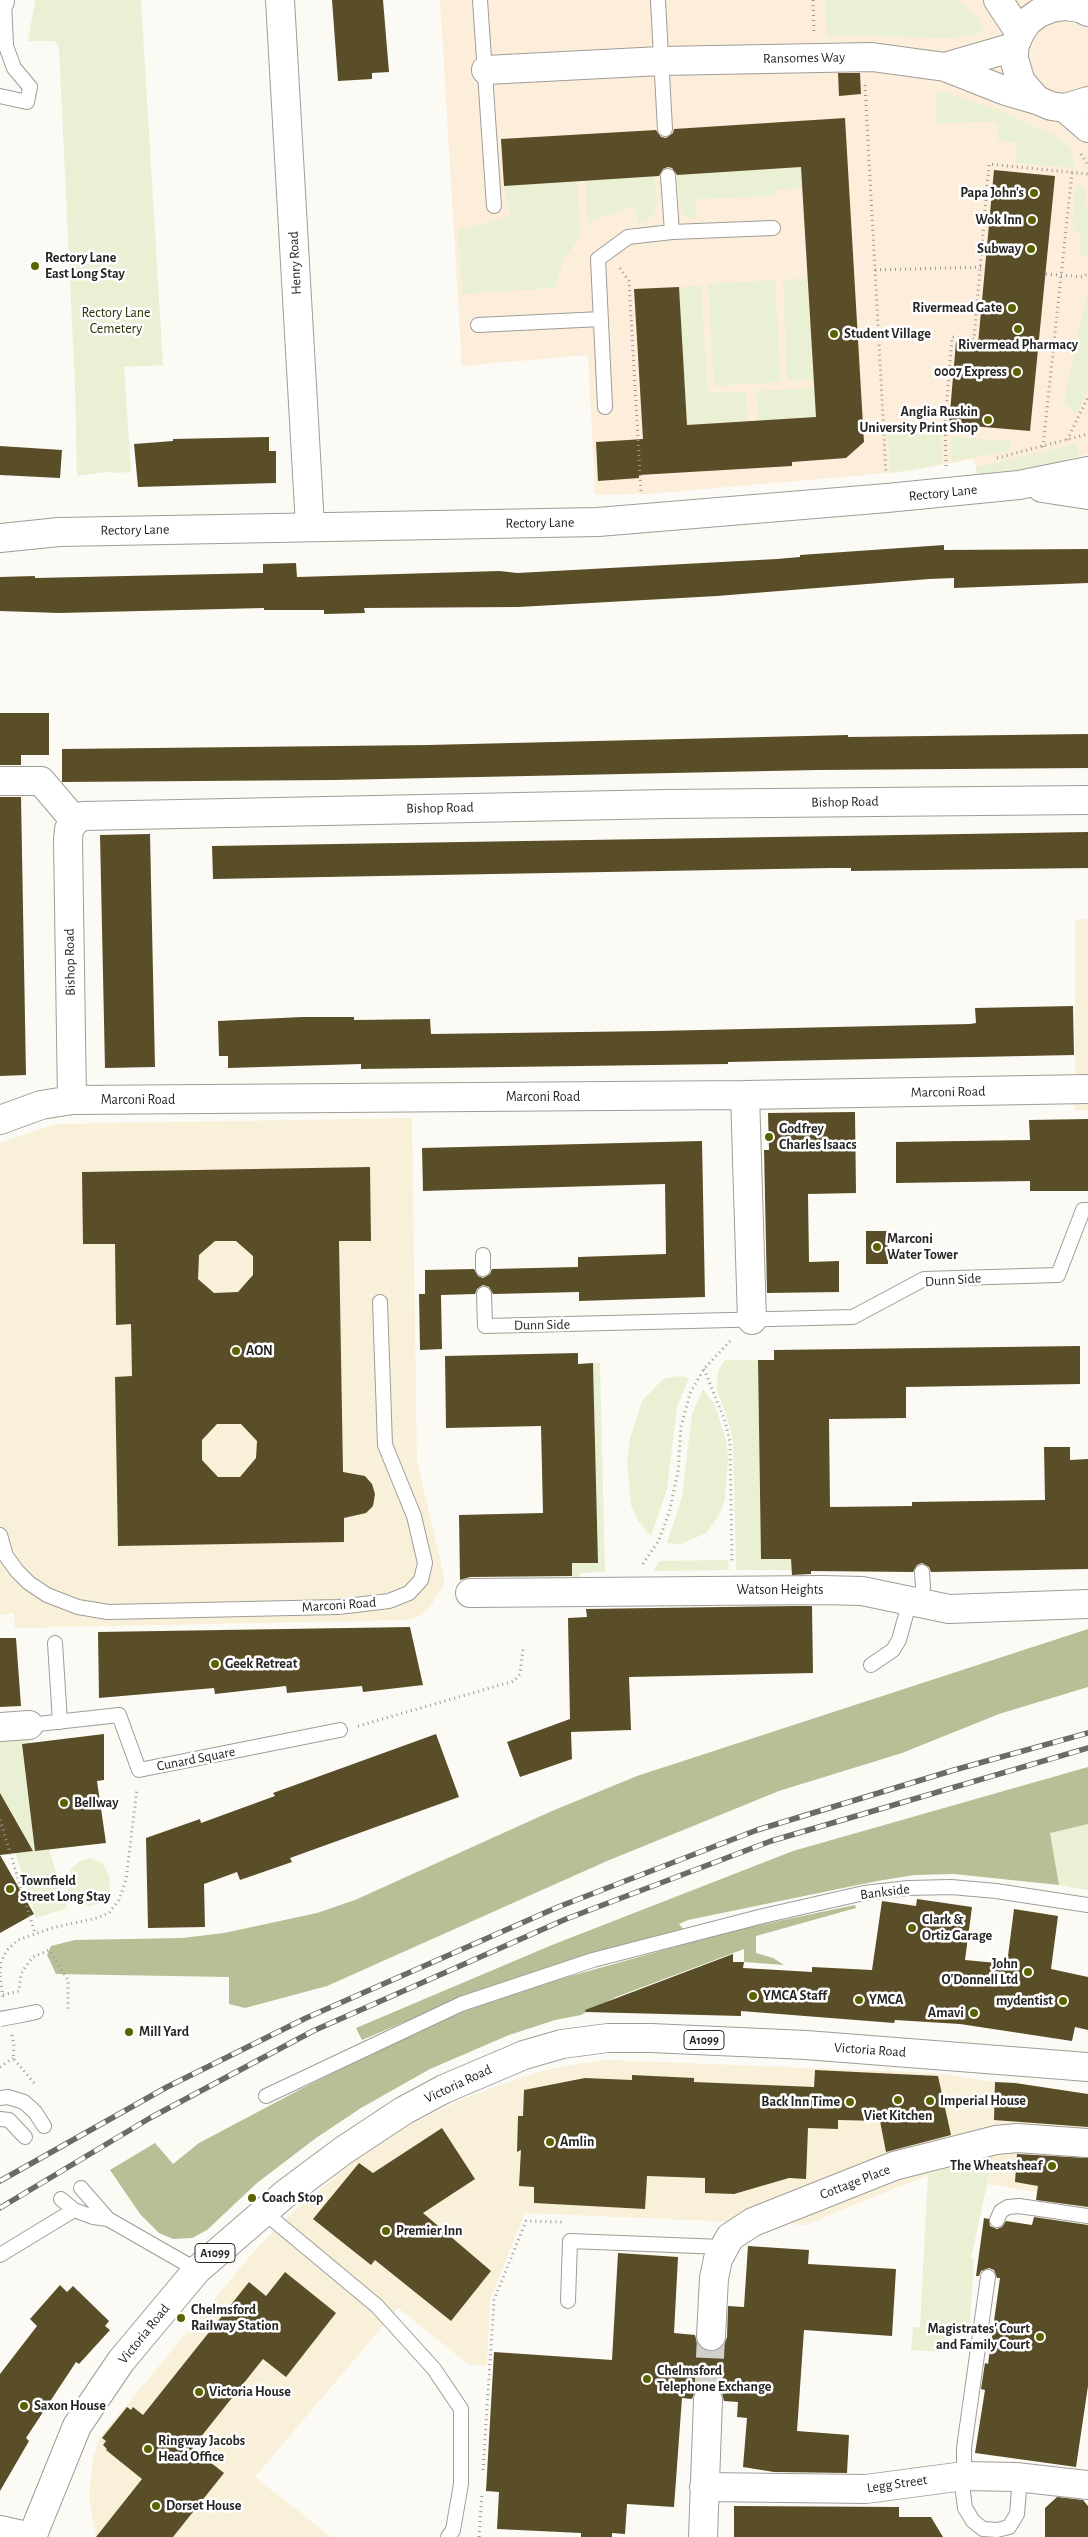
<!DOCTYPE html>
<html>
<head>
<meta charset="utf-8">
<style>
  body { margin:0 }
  canvas { display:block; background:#fcfaf4 }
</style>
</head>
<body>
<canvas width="1088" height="2537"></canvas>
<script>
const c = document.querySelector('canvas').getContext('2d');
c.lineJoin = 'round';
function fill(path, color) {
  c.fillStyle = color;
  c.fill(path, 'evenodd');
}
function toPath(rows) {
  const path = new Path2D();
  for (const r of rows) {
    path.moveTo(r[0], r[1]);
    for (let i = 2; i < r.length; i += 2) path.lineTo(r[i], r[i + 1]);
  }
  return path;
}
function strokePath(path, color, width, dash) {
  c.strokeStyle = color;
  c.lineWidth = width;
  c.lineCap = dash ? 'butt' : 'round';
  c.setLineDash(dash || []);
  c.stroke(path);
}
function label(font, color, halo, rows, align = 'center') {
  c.font = font + ' "Alegreya Sans",sans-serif';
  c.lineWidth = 5;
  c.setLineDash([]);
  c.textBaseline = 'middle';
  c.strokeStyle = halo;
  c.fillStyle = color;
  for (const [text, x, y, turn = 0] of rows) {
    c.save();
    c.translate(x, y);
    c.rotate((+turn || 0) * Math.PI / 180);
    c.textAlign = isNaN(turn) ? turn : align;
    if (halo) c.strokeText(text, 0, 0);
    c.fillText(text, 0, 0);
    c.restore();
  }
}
const commercial = toPath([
  [1088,919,1088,1110,1075,1110,1075,920],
  [412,1118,417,1461,444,1576,443,1586,430,1607,420,1616,409,1620,15,1628,14,1613,0,1615,0,1143,55,1124],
  [608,2060,937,2073,995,2082,994,2120,1009,2120,1011,2083,1088,2094,1088,2201,988,2184,993,2152,928,2175,806,2225,525,2213,490,2300,487,2366,468,2364,398,2308,255,2477,331,2537,96,2537,89,2497,93,2457,100,2437,256,2249,292,2213,357,2159,408,2126,462,2099,534,2073,577,2064]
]);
const education = toPath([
  [440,0,1088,0,1088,454,1061,462,977,475,974,459,908,471,855,476,647,494,595,495,588,355,462,366]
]);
const green = toPath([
  [35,0,141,0,163,365,124,367,131,472,114,473,113,471,77,476,75,386,59,48,55,41,28,41],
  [825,0,958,0,977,17,985,31,970,36,947,38,827,35],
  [939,91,997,109,1057,137,1070,147,1073,155,1073,168,1016,163,1017,143,998,140,996,122,937,123,935,96],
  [801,167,802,188,776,190,777,196,696,199,697,218,691,219,684,215,680,205,677,175],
  [653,176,658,203,654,214,647,220,639,224,634,207,595,219,588,225,585,180],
  [577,181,581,235,563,261,555,288,462,294,458,230,510,216,504,186],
  [1076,183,1086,189,1085,204,1088,206,1088,258,1080,253,1081,235,1072,228],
  [807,278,813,379,787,381,783,280],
  [775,280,781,382,714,386,708,284],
  [701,286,708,393,746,392,748,421,687,425,679,287],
  [1086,296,1088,297,1088,388,1077,414,1064,403],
  [814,388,816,417,758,421,756,391],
  [888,434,941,435,941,464,891,473],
  [951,437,1011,441,1011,450,952,462],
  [1075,444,1080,456,1032,468,977,475,976,467],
  [725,1360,758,1360,761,1559,791,1559,792,1570,736,1570,733,1441,728,1420,717,1390,718,1371],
  [593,1363,600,1363,605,1572,581,1573,580,1577,572,1577,572,1563,598,1563],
  [678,1376,689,1378,677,1407,667,1489,651,1536,638,1521,631,1505,627,1462,630,1439,642,1401,663,1379],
  [703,1389,715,1405,727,1443,728,1461,725,1500,718,1517,706,1533,681,1544,667,1543,682,1497,692,1414],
  [728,1560,729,1570,654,1571,659,1561],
  [30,1733,30,1743,22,1745,32,1826,35,1826,49,1849,67,1908,36,1918,0,1805,0,1736],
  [1088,1824,1088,1890,1059,1885,1050,1832],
  [91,1858,102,1863,109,1875,110,1887,108,1897,99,1904,89,1906,80,1904,73,1899,68,1891,66,1879,71,1869,80,1861],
  [994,2152,971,2258,974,2259,969,2336,949,2335,947,2352,911,2350,913,2327,920,2327,928,2175]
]);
const forest = toPath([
  [1088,1629,1088,1687,999,1714,902,1753,779,1791,607,1861,327,1986,245,2008,229,2004,229,1977,56,1974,47,1955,51,1946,75,1940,182,1938,224,1933,317,1913,355,1900,552,1811,637,1776],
  [1088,1767,1088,1824,1050,1833,1059,1885,954,1874,915,1875,877,1881,688,1920,679,1924,684,1930,458,1999,362,2040,356,2028,552,1945,793,1851],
  [855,1905,856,1908,756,1936,756,1953,773,1958,784,1965,744,1962,744,1949,616,1997,581,2015,555,2020,509,2035,430,2069,361,2108,316,2138,257,2183,207,2230,192,2238,173,2239,159,2233,140,2214,110,2170,155,2143,173,2164,199,2143,301,2089,404,2037,472,2008,535,1986,682,1945,687,1940]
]);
const building = toPath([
  [332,0,383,0,389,72,372,73,372,79,338,81],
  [838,73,860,73,861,94,839,96],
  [845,118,864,442,846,458,792,462,792,466,639,475,639,478,598,481,596,442,643,439,634,289,679,287,687,425,816,417,801,167,677,175,672,168,668,167,663,169,659,176,504,186,501,139,656,130,661,137,666,138,673,133,674,129],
  [994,170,1055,176,1030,431,949,424,956,342,978,344],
  [269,437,269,451,276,451,276,483,138,487,134,444,173,441,173,439],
  [0,446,62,450,60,478,0,475],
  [944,545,944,550,1088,549,1088,583,954,588,954,578,929,579,717,596,518,607,364,608,365,613,324,614,324,610,264,610,264,608,59,613,0,611,0,577,35,576,35,578,263,573,263,564,296,563,297,577,500,571,517,573,777,559,800,557,800,555],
  [0,713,49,713,49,755,21,755,21,765,0,765],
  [1088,734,1088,768,817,770,334,780,62,782,62,749,428,745,848,735,848,737],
  [0,797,21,797,26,1075,0,1076],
  [1088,832,1088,868,851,871,851,868,831,868,213,879,212,846],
  [150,834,155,1067,105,1068,100,835],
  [1073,1006,1074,1055,728,1062,728,1064,361,1069,361,1064,228,1068,228,1056,219,1056,218,1021,302,1017,354,1017,354,1020,430,1019,431,1034,656,1031,970,1024,976,1023,975,1008],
  [855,1112,856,1193,808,1194,809,1262,839,1261,839,1292,767,1293,764,1150,769,1150,768,1113],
  [1088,1119,1088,1191,1030,1191,1030,1181,896,1183,896,1142,1030,1140,1029,1120],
  [702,1141,705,1297,579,1301,579,1292,493,1294,489,1287,483,1285,477,1289,475,1294,441,1295,442,1349,420,1350,419,1294,425,1294,425,1270,474,1269,478,1276,483,1278,490,1274,492,1269,578,1267,578,1257,666,1254,665,1184,423,1191,422,1148],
  [370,1167,371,1241,339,1241,343,1472,365,1476,372,1484,375,1494,373,1506,366,1513,344,1518,344,1542,118,1546,115,1377,132,1376,131,1324,116,1325,115,1244,83,1244,82,1172],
  [215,1241,236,1241,253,1256,253,1275,238,1292,214,1293,198,1279,199,1255],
  [217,1424,241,1424,257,1441,256,1458,240,1477,218,1477,202,1460,202,1440],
  [866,1231,888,1231,888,1264,866,1264],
  [1080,1346,1080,1384,906,1387,906,1418,829,1419,830,1507,912,1506,912,1502,1045,1500,1044,1447,1070,1447,1070,1460,1088,1459,1088,1569,931,1572,929,1567,922,1563,917,1565,913,1572,811,1571,811,1574,792,1575,791,1559,761,1559,758,1360,774,1360,774,1350],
  [578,1353,578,1364,593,1363,598,1563,572,1563,572,1576,470,1577,460,1580,459,1515,543,1513,541,1426,446,1428,445,1356],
  [792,1606,812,1606,813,1673,629,1677,631,1730,571,1732,572,1759,520,1777,507,1742,570,1719,568,1618,587,1617,586,1609],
  [410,1627,423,1685,363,1692,362,1686,287,1693,286,1686,215,1694,214,1688,99,1698,98,1632],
  [0,1638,16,1638,21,1706,0,1707],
  [104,1734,104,1780,97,1781,106,1843,35,1851,22,1744],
  [436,1734,459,1797,290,1858,292,1862,240,1880,237,1872,204,1884,205,1927,148,1928,146,1838,200,1819,201,1823,275,1796,273,1793],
  [0,1793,33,1851,0,1855,34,1914,0,1933],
  [917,1899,972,1907,965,1960,1007,1964,1014,1909,1058,1916,1051,1969,1088,1977,1088,2030,1075,2027,1072,2041,960,2024,895,2020,894,2023,741,2011,741,2016,586,2012,585,2010,733,1954,733,1962,744,1962,743,1968,812,1972,812,1967,872,1970,882,1901,916,1906],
  [815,2070,938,2076,951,2135,886,2152,880,2121,838,2120,838,2129,808,2128,806,2179,789,2178,734,2194,705,2193,705,2178,647,2176,645,2209,534,2203,534,2187,519,2186,521,2150,517,2152,518,2116,523,2116,524,2090,585,2078,632,2080,632,2075,694,2078,694,2082,814,2087],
  [995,2082,1015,2083,1088,2094,1088,2127,994,2120],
  [442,2128,475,2179,423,2213,491,2271,451,2321,375,2260,371,2265,313,2219,359,2163,373,2173],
  [1017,2154,1088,2158,1088,2207,1036,2200,1038,2186,1015,2182],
  [1034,2217,1088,2225,1088,2386,1076,2467,975,2453,985,2390,981,2389,985,2363,988,2364,1000,2278,997,2278,994,2270,989,2268,981,2271,979,2276,976,2276,984,2218,989,2219,990,2226,997,2229,1002,2227,1006,2221,1032,2225],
  [748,2246,809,2250,808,2264,896,2269,892,2336,804,2330,797,2431,849,2435,847,2473,774,2472,743,2467,747,2418,737,2417,738,2402,724,2401,722,2393,717,2387,708,2384,700,2386,695,2391,692,2399,682,2398,674,2507,627,2504,625,2534,612,2533,612,2537,581,2537,581,2533,497,2529,499,2492,486,2491,494,2352,612,2360,618,2253,678,2257,674,2333,695,2335,697,2343,702,2349,710,2352,718,2350,724,2345,727,2337,728,2306,744,2307],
  [285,2272,336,2313,286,2377,263,2359,192,2448,224,2473,173,2537,96,2537,142,2479,106,2450,107,2449,103,2445,106,2441,102,2438,127,2407,131,2410,133,2407,143,2415,249,2282,266,2296],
  [60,2285,67,2292,73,2286,109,2321,105,2326,110,2330,79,2364,76,2362,26,2438,29,2441,0,2491,0,2374,37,2326,30,2319],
  [1057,2497,1083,2500,1088,2506,1088,2537,1045,2537,1045,2508],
  [734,2506,899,2507,899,2517,931,2517,943,2537,734,2537]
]);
const streetTunnel = toPath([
  [708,2400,711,2336]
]);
const path = toPath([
  [813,0,814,32],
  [865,85,886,473],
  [1081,154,1088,165],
  [620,268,629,281,641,491],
  [875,270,985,267],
  [1046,274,1083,277,1088,273],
  [1067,440,1088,397],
  [1043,447,1072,172],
  [997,458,1088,434],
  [946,466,945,424,952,337,974,339,989,164,1088,174],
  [704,1369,725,1421,730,1442,732,1563],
  [643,1564,659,1540,669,1513,678,1472,681,1427,690,1393,704,1369,730,1341],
  [358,1726,514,1681,520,1674,523,1649],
  [0,1820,35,1933],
  [0,1973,1,1962,7,1950,18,1940,52,1928,97,1918,109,1913,119,1900,126,1880,137,1789],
  [0,1976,3,1998],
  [3,1995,19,1991,21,1974,26,1966,33,1957,49,1950,68,1980,68,2009],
  [12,2035,14,2046,13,2058,35,2084],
  [0,2067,13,2058],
  [483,2470,494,2300,526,2221,562,2222],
  [479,2537,482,2494]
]);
const lane = toPath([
  [480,0,494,206],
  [658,1,665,129],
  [0,96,27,102,30,87,14,68,6,46,4,0],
  [668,176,672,232],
  [478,325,601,319],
  [605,407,598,259,628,237,672,232,773,228],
  [483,1255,483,1269],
  [484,1294,485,1326,853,1317,924,1279,1058,1275,1083,1210,1088,1210],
  [0,1535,6,1556,17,1571,29,1583,47,1595,78,1607,108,1612,338,1607,389,1601,409,1593,421,1580,425,1563,414,1516,385,1445,380,1302],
  [919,1602,923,1587,922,1572],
  [55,1643,60,1722],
  [871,1665,893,1650,899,1640,910,1600],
  [29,1725,119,1715,139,1770,340,1730],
  [22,2015,36,2012],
  [266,2096,461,2004,593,1960,763,1916,864,1893,908,1888,951,1887,996,1891,1088,1905],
  [0,2098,8,2097,24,2102,35,2112,44,2126],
  [0,2119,9,2120,25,2137],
  [81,2188,108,2219],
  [61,2199,74,2210,93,2217,108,2219,197,2270],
  [264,2212,377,2306,434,2369,461,2409,461,2484,453,2530,448,2537],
  [997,2220,1001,2211,1008,2207,1019,2206,1088,2216],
  [0,2255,74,2210],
  [568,2301,570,2241,723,2247],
  [964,2476,964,2448,988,2277],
  [961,2477,965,2508,973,2521,983,2529,997,2530,1009,2527,1017,2514,1020,2477]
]);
const street = toPath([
  [280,0,310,526],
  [998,0,1020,33],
  [1088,12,1080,8,1065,6,1052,8,1039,13,1028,21,1020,33,1014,47,1014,59,1021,82,1037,100,1051,106,1065,108,1088,101],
  [945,67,1014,47],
  [486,70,661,61,872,57,945,67,1006,91,1037,100],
  [1065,108,1088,128],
  [0,781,41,781,75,821],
  [745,1095,752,1320],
  [72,1100,68,840,69,829,75,821,83,816,666,804,1088,800],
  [0,1120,41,1105,72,1100,745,1095,1088,1089],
  [470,1593,822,1590,862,1591,949,1609,1088,1604],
  [0,1727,29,1725],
  [711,2336,714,2278,718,2259,730,2237,753,2222,894,2166,996,2140,1017,2138,1088,2143],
  [704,2487,866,2489,964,2476,1016,2477,1088,2485],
  [0,2530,31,2537],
  [703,2537,708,2400]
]);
const secondary = toPath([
  [1042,488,1088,495],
  [0,538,59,532,598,522,887,498,1019,485,1088,471]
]);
const primary = toPath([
  [0,1,0,0],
  [32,2537,77,2426,121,2361,197,2270,285,2194,344,2150,403,2111,444,2089,524,2055,562,2044,608,2038,651,2038,806,2045,1088,2067]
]);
const rail = toPath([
  [0,2181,167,2087,306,2018,558,1907,757,1830,954,1770,1088,1733],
  [0,2208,150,2118,313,2031,566,1919,771,1841,1088,1748]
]);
const laneBridge = toPath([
  [0,2019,22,2015]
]);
const markers = [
  [1034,193,5,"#5b6300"],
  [1032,220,5,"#5b6300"],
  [1031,249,5,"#5b6300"],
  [35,266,5,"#5b6300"],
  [1012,308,5,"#5b6300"],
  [1018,329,5,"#5b6300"],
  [834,334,5,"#5b6300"],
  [1017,372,5,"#5b6300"],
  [988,420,5,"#5b6300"],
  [769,1137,5,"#5b6300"],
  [877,1247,5,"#5b6300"],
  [236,1351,5,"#5b6300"],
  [215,1664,5,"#5b6300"],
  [64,1803,5,"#5b6300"],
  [10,1889,5,"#5b6300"],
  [912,1928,5,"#5b6300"],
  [1028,1972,5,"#5b6300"],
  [753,1996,5,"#5b6300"],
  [859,2000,5,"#5b6300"],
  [1063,2001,5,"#5b6300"],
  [974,2013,5,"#5b6300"],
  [129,2032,5,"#5b6300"],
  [898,2100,5,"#5b6300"],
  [930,2101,5,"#5b6300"],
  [850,2102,5,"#5b6300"],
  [550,2142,5,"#5b6300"],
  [1052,2166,5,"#5b6300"],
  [252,2198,5,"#5b6300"],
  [386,2231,5,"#5b6300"],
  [181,2318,5,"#5b6300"],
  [1040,2337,5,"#5b6300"],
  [647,2379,5,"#5b6300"],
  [199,2392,5,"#5b6300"],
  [24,2406,5,"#5b6300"],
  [148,2449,5,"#5b6300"],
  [156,2506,5,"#5b6300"]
];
const shields = [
  [704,2040,40],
  [215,2253,40]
];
const shieldNames = [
  ["A1099",704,2040],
  ["A1099",215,2253]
];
const streetNames = [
  ["Ransomes Way",804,58,-1],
  ["Henry Road",295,263,-93],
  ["Rectory Lane",943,493,-6],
  ["Rectory Lane",540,523,-1],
  ["Rectory Lane",135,530,-1],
  ["Bishop Road",845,802,-1],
  ["Bishop Road",440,808,-1],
  ["Bishop Road",70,962,-91],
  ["Marconi Road",948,1092,-1],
  ["Marconi Road",543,1097],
  ["Marconi Road",138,1100],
  ["Dunn Side",953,1280,-4],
  ["Dunn Side",542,1325,-1],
  ["Watson Heights",780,1590],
  ["Marconi Road",339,1605,-4],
  ["Cunard Square",196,1759,-11],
  ["Bankside",885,1892,-7],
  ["Victoria Road",870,2050,4],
  ["Victoria Road",458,2084,-25],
  ["Cottage Place",855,2182,-21],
  ["Victoria Road",144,2334,-51],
  ["Legg Street",897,2484,-8]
];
const poiNames = [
  ["Papa John's",1024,193,"right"],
  ["Wok Inn",1022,220,"right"],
  ["Subway",1021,249,"right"],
  ["Rectory Lane",45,258],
  ["East Long Stay",45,274],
  ["Rivermead Gate",1002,308,"right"],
  ["Student Village",844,334],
  ["Rivermead Pharmacy",1018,345,"center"],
  ["0007 Express",1007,372,"right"],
  ["Anglia Ruskin",978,412,"right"],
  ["University Print Shop",978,428,"right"],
  ["Godfrey",779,1129],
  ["Charles Isaacs",779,1145],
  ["Marconi",887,1239],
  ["Water Tower",887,1255],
  ["AON",246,1351],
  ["Geek Retreat",225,1664],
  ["Bellway",74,1803],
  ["Townfield",20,1881],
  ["Street Long Stay",20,1897],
  ["Clark &",922,1920],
  ["Ortiz Garage",922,1936],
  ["John",1018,1964,"right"],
  ["O'Donnell Ltd",1018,1980,"right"],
  ["YMCA Staff",763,1996],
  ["YMCA",869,2000],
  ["mydentist",1053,2001,"right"],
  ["Amavi",964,2013,"right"],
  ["Mill Yard",139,2032],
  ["Imperial House",940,2101],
  ["Back Inn Time",840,2102,"right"],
  ["Viet Kitchen",898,2116,"center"],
  ["Amlin",560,2142],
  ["The Wheatsheaf",1042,2166,"right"],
  ["Coach Stop",262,2198],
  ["Premier Inn",396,2231],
  ["Chelmsford",191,2310],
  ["Railway Station",191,2326],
  ["Magistrates' Court",1030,2329,"right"],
  ["and Family Court",1030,2345,"right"],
  ["Chelmsford",657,2371],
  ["Telephone Exchange",657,2387],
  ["Victoria House",209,2392],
  ["Saxon House",34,2406],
  ["Ringway Jacobs",158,2441],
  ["Head Office",158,2457],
  ["Dorset House",166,2506]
];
const parkNames = [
  ["Rectory Lane",116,313],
  ["Cemetery",116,329]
];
fill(commercial, '#f9f0da');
fill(education, '#fdeedb');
fill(green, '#e9f0d3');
fill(forest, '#b6bf96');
fill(building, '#5a4e29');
strokePath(streetTunnel, '#d1d0ca', 28, [28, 14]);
strokePath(lane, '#9f9d97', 16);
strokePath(street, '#9f9d97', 30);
strokePath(secondary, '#9f9d97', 30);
strokePath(primary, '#9f9d97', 30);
strokePath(path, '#9a9995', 3, [1, 4]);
strokePath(lane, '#fff', 14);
strokePath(street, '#fff', 28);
strokePath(secondary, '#fff', 28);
strokePath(primary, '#fff', 28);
strokePath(rail, '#6b6a67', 5.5);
strokePath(rail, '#fff', 4, [11]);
strokePath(laneBridge, '#9f9d97', 16, []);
strokePath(laneBridge, '#fff', 14);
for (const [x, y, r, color] of markers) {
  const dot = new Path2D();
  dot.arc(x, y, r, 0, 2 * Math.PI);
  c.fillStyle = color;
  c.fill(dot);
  strokePath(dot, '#fff', 2);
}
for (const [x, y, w] of shields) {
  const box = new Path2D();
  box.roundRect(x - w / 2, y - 9.5, w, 19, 4);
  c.fillStyle = '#fff';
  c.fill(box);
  strokePath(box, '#272624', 1);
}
label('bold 12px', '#272624', null, shieldNames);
label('14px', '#272624', '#fff', streetNames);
label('bold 14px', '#272624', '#fff', poiNames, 'left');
label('14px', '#282f00', '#fff', parkNames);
</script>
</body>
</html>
